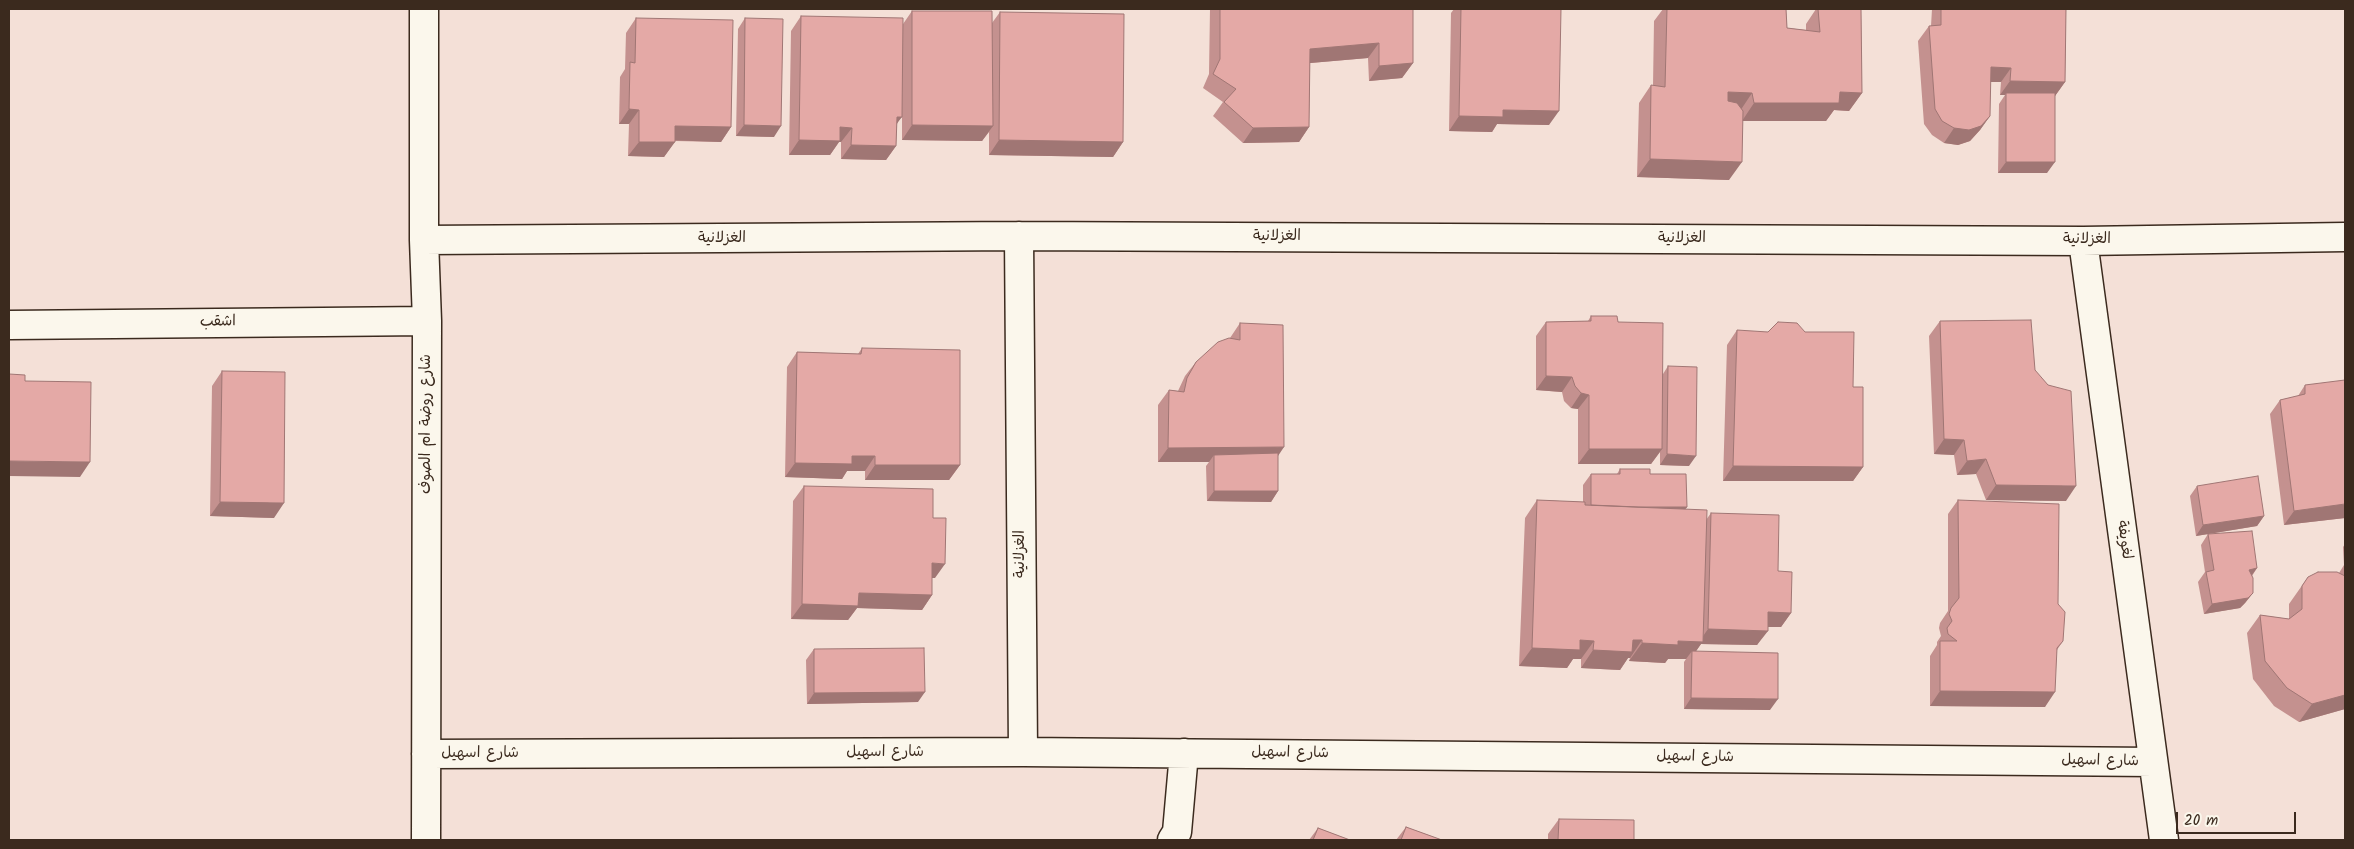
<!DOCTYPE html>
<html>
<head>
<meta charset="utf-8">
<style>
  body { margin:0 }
  #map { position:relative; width:2354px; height:849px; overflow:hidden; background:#f4e0d7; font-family:Kalam,sans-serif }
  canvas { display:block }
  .frame { position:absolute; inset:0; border:10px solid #3b2a1e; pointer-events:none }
  .scale { position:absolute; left:2176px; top:812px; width:120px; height:22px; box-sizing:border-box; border:2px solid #3b2a1e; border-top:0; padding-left:6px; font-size:15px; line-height:18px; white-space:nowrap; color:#3b2a1e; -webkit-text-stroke:4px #fbf7ec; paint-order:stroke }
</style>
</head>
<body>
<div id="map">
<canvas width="2354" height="849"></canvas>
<div class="frame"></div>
<div class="scale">20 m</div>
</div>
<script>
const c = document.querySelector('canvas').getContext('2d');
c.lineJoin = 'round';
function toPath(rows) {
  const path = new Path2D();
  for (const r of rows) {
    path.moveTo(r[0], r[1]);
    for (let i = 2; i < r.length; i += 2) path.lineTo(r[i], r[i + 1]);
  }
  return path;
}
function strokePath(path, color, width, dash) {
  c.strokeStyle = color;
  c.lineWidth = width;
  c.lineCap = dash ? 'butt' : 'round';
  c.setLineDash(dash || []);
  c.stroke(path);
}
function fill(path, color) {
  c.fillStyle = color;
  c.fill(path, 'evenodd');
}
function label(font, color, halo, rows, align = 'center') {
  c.font = font + ' Kalam,"Playpen Sans Arabic",sans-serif';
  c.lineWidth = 5;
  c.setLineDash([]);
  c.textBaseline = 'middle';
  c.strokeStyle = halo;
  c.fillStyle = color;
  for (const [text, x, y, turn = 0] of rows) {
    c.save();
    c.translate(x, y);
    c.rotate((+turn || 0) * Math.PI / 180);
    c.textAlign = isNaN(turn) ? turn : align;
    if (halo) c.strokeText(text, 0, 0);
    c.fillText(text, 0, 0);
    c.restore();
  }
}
const minor = toPath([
  [424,9,424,240,427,321,426,840],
  [1019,236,1023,752],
  [424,240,1019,236,2083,241,2345,237],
  [2083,241,2164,840],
  [9,325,427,321],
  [426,754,1023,752,2153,762],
  [1172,840,1177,832,1184,753]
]);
const wall = toPath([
  [1210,9,1413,9,1413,63,1402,78,1369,81,1368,58,1310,63,1309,127,1299,142,1243,143,1213,116,1223,102,1203,88,1209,74],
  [1454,9,1561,9,1549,125,1497,124,1492,132,1449,131,1451,13],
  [1663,9,1786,9,1787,28,1806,30,1806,24,1816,9,1861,9,1862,93,1849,111,1834,110,1826,121,1742,121,1729,180,1637,177,1639,103,1651,85,1653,86,1654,21],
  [1932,9,2066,9,2065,82,2055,96,2047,173,1998,173,1999,104,2005,95,2000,95,2001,82,1990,82,1990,116,1980,130,1970,141,1958,145,1944,143,1932,135,1924,124,1918,41,1929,26,1931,26],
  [912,11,992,23,1000,12,1123,142,1113,157,989,155,989,132,982,141,902,140,902,113,897,124,896,146,886,160,841,159,841,142,839,142,830,155,789,155,791,31,801,16,903,24],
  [636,18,731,127,721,142,675,141,664,157,628,156,629,124,619,124,620,77,625,69,626,33],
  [745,18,774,137,736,136,738,29],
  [1591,316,1618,322,1663,374,1668,366,1689,466,1660,465,1660,452,1651,464,1578,464,1578,409,1571,408,1564,401,1562,392,1536,390,1536,336,1546,322,1588,321],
  [1940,321,2035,370,2066,501,1986,500,1976,474,1957,475,1954,455,1934,454,1929,336],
  [1240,323,1278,455,1278,491,1271,502,1207,501,1206,466,1209,462,1158,462,1158,405,1169,390,1178,391,1185,376,1196,362,1230,338],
  [1737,330,1853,387,1863,467,1853,481,1723,481,1727,345],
  [862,348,960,465,949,480,865,480,865,471,847,471,842,479,785,477,787,367,797,352,858,354],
  [222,371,274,518,210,516,212,386],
  [2305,385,2345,518,2284,525,2270,414,2280,400,2298,396],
  [1620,469,1650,474,1687,507,1685,509,1706,520,1711,513,1778,571,1791,613,1781,627,1768,627,1757,645,1701,644,1696,651,1770,710,1684,709,1684,662,1686,659,1668,659,1665,663,1629,661,1630,658,1628,658,1620,670,1581,668,1581,659,1573,659,1567,668,1519,666,1525,518,1537,500,1583,502,1583,485,1591,474,1617,474],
  [804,486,933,518,935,578,932,578,932,595,922,610,857,608,848,620,791,619,793,501],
  [2197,486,2264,516,2257,526,2196,536,2190,496],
  [1958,500,2058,604,2063,641,2057,650,2045,707,1930,706,1930,656,1937,645,1937,642,1941,636,1939,628,1940,623,1948,611,1948,514],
  [2208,534,2257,568,2252,576,2253,593,2245,603,2240,608,2204,614,2198,582,2205,572,2201,545],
  [2345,544,2345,709,2299,722,2274,706,2253,679,2247,633,2260,615,2289,619,2289,604,2308,577,2339,573,2344,565,2343,547],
  [814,649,918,702,807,704,806,660],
  [1559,819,1634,840,1548,840,1548,834],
  [1406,827,1442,840,1396,840],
  [1318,828,1350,840,1309,840]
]);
const shadedWall = toPath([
  [1379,43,1368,58,1299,64,1310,49],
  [1413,63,1402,78,1369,81,1379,66],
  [1991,67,2011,68,2001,82,1980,82],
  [2010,81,2065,82,2055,96,2006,93,2005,95,2000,95],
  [1728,92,1752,93,1740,111,1716,110],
  [1840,92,1862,93,1849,111,1834,110,1826,121,1742,121,1754,103],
  [629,109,639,110,629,124,619,124],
  [1503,110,1559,111,1549,125,1497,124,1492,132,1449,131,1459,116],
  [1990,116,1980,130,1970,141,1958,145,1944,143,1954,128],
  [897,117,902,117,891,131],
  [744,125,781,126,774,137,736,136],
  [912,125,993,126,982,141,902,140],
  [675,126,731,127,721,142,665,140],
  [840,127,852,128,841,142,839,142,830,155,789,155,799,140],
  [1309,127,1299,142,1243,143,1253,128],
  [999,140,1123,142,1113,157,989,155],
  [639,142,675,142,664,157,628,156],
  [851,145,896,146,886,160,841,159],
  [1650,159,1742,162,1729,180,1637,177],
  [2006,162,2055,162,2047,173,1998,173],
  [1546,376,1572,377,1562,392,1536,390],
  [1581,393,1589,395,1578,409,1571,408],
  [1944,439,1964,440,1954,455,1934,454],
  [1284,447,1274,462,1214,455,1209,462,1158,462,1168,448],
  [1589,449,1662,449,1651,464,1578,464],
  [1667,454,1696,456,1689,466,1660,465],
  [852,456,875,456,865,471,847,471,842,479,785,477,795,463],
  [1986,459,1976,474,1957,475,1967,461],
  [9,461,90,462,80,477,9,476],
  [875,465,960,465,949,480,865,480],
  [1733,466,1863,467,1853,481,1723,481],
  [1996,485,2076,486,2066,501,1986,500],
  [1214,491,1278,491,1271,502,1207,501],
  [220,502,284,503,274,518,210,516],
  [2345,504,2345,518,2284,525,2294,511],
  [1687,507,1679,518,1591,508],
  [2264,516,2257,526,2196,536,2203,525],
  [932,563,945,564,935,578,922,578],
  [2257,568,2249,579,2249,570],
  [859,593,932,595,922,610,857,608,848,620,791,619,802,604],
  [2253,593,2245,603,2240,608,2204,614,2212,604],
  [1768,612,1791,613,1781,627,1757,627],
  [1708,629,1768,631,1757,645,1701,644,1692,657,1692,651,1686,659,1668,659,1665,663,1629,661,1642,643,1678,641,1699,642],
  [1580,640,1594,641,1581,659,1573,659,1567,668,1519,666,1532,648],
  [1633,640,1642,640,1630,658,1628,658,1620,670,1581,668,1593,650],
  [1940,691,2055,692,2045,707,1930,706],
  [925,692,918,702,807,704,814,693],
  [2345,695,2345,709,2299,722,2312,704],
  [1691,698,1778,699,1770,710,1684,709]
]);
const building = toPath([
  [1220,9,1413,9,1413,63,1379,66,1379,43,1310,49,1309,127,1253,128,1224,102,1236,89,1213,74,1220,59,1220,9],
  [1461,9,1561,9,1559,111,1503,110,1503,117,1459,116,1461,9],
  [1667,9,1786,9,1787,28,1820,32,1818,9,1861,9,1862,93,1840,92,1839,103,1754,103,1752,93,1728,92,1728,101,1737,103,1743,111,1742,162,1650,159,1651,85,1665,87,1667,9],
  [1941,9,2066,9,2065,82,2010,81,2011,68,1991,67,1990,116,1981,126,1969,130,1954,128,1942,121,1935,109,1929,26,1941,25,1941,9],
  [912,11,992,11,993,126,912,125,912,11],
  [1000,12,1124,14,1123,142,999,140,1000,12],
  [801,16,903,18,902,117,897,117,896,146,851,145,852,128,840,127,840,141,799,140,801,16],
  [636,18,733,20,731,127,675,126,675,142,639,142,639,110,629,109,630,62,635,63,636,18],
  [745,18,783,19,781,126,744,125,745,18],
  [2006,93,2055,93,2055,162,2006,162,2006,93],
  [1591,316,1617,316,1618,322,1663,323,1662,449,1589,449,1589,395,1581,393,1575,386,1572,377,1546,376,1546,322,1591,321,1591,316],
  [2031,320,2035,370,2048,385,2071,391,2076,486,1996,485,1986,459,1967,461,1964,440,1944,439,1940,321,2031,320],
  [1778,322,1797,323,1805,332,1854,332,1853,387,1863,387,1863,467,1733,466,1737,330,1768,332,1778,322],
  [1240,323,1283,325,1284,447,1168,448,1169,390,1184,392,1187,378,1196,362,1218,342,1229,338,1240,340,1240,323],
  [862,348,960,350,960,465,875,465,875,456,852,456,852,464,795,463,797,352,861,354,862,348],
  [1668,366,1697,367,1696,456,1667,454,1668,366],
  [222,371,285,372,284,503,220,502,222,371],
  [9,374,25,375,25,381,91,382,90,462,9,461,9,374],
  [2345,380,2345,504,2294,511,2280,400,2305,394,2305,385,2345,380],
  [1278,453,1278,491,1214,491,1214,455,1278,453],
  [1620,469,1650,469,1650,474,1686,474,1687,507,1638,507,1591,505,1591,474,1620,474,1620,469],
  [2258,476,2264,516,2203,525,2197,486,2258,476],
  [804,486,933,489,933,518,946,518,945,564,932,563,932,595,859,593,858,606,802,604,804,486],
  [1537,500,1585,502,1585,505,1707,510,1703,642,1678,641,1678,645,1642,643,1642,640,1633,640,1632,652,1593,650,1594,641,1580,640,1580,650,1532,648,1537,500],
  [1958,500,2059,504,2058,604,2065,612,2063,641,2057,648,2055,692,1940,691,1940,641,1957,641,1948,634,1947,628,1952,621,1949,614,1951,608,1959,598,1958,500],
  [1711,513,1779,515,1778,571,1792,572,1791,613,1768,612,1768,631,1708,629,1711,513],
  [2252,531,2257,568,2249,570,2253,578,2253,593,2248,598,2212,604,2206,572,2214,570,2208,534,2252,531],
  [2318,572,2337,572,2345,576,2345,695,2312,704,2287,688,2265,661,2260,615,2289,619,2302,609,2302,586,2308,577,2318,572],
  [924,648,925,692,814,693,814,649,924,648],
  [1692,651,1778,653,1778,699,1691,698,1692,651],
  [1559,819,1634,820,1634,840,1558,840,1559,819],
  [1406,827,1442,840,1401,840,1406,827],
  [1318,828,1350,840,1313,840,1318,828]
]);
const streetNames = [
  ["الغزلانية",1277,237],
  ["الغزلانية",722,239],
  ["الغزلانية",1682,239],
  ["الغزلانية",2087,240],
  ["اشقب",218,323,-1],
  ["شارع روضة ام الصوف",427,424,-90],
  ["لغويفة",2123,540,82],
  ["الغزلانية",1021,554,-90],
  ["شارع اسهيل",885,753],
  ["شارع اسهيل",480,754],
  ["شارع اسهيل",1290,754,1],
  ["شارع اسهيل",1695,758,1],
  ["شارع اسهيل",2100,762,1]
];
strokePath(minor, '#3b2a1e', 31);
strokePath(minor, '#fbf7ec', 28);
fill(wall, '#c4918f');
fill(shadedWall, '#a07674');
fill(building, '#e4a9a6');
strokePath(building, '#a07674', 1);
label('15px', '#3b2a1e', '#fbf7ec', streetNames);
</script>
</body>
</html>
